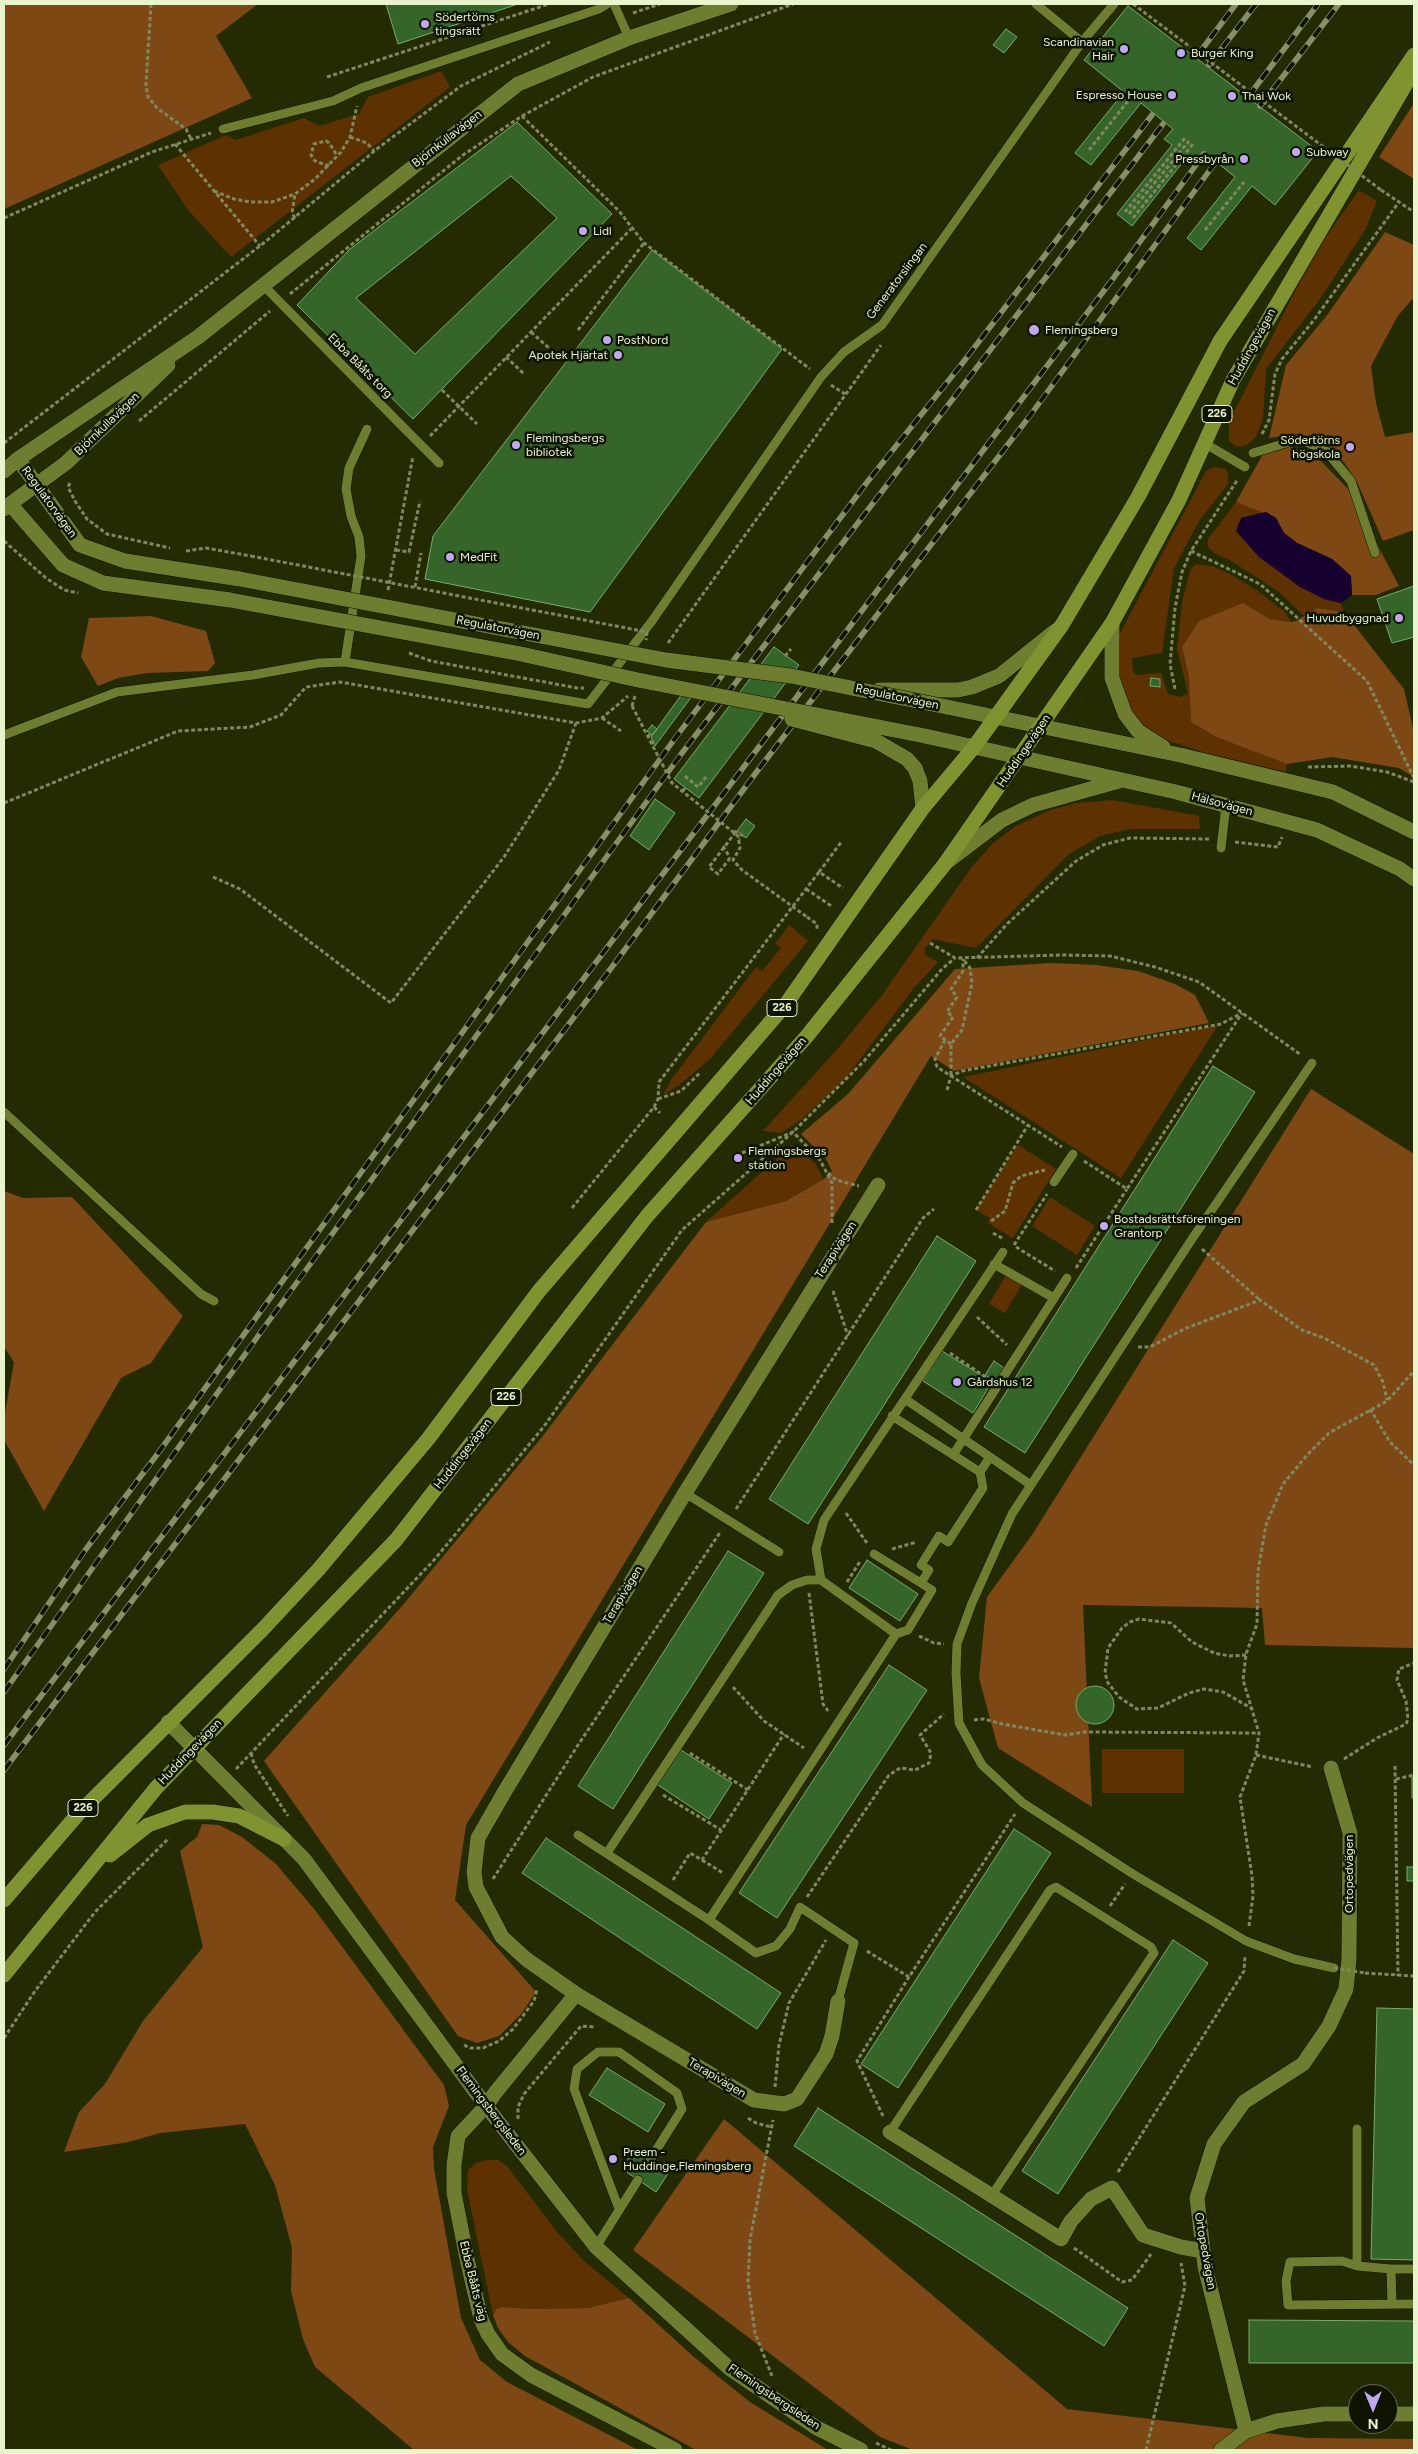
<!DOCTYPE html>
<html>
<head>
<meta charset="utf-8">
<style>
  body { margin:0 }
  #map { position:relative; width:1418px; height:2454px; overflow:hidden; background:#242b02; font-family:Figtree,sans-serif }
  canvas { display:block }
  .frame { position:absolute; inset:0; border:5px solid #e9f3cc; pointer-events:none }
  .north { position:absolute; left:1348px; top:2384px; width:50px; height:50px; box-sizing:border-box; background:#0e1300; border:1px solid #666d52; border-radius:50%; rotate:180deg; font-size:14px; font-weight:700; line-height:20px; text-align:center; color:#e9f3cc }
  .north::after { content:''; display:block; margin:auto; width:18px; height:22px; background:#c1a8f3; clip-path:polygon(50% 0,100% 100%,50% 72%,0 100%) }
</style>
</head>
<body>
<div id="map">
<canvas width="1418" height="2454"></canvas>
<div class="frame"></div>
<div class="north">N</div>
</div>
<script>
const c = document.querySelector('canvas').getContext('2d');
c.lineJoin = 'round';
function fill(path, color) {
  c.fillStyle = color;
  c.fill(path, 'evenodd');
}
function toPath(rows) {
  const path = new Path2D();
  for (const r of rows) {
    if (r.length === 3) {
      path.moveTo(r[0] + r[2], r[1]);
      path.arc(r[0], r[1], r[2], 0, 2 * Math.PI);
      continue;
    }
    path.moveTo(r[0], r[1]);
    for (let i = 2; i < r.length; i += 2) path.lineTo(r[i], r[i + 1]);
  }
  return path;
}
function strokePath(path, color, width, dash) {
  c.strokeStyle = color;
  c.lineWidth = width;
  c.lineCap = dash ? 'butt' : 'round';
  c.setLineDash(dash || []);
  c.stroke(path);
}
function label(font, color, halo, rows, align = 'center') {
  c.font = font + ' Figtree,sans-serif';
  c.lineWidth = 5;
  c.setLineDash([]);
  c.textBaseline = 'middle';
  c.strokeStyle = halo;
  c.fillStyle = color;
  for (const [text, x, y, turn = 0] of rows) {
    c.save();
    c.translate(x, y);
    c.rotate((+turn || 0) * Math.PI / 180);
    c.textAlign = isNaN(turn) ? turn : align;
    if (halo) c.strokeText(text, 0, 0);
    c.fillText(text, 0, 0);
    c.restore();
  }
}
const green = toPath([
  [441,71,450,87,231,257,188,210,158,165,226,135,236,140,304,118,319,126,359,114,368,97],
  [1359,190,1377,201,1365,230,1320,299,1266,369,1263,418,1256,437,1247,445,1237,447,1229,441,1229,422,1293,295,1326,237],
  [1214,467,1226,469,1228,475,1228,484,1199,521,1174,568,1162,653,1132,658,1133,672,1137,675,1161,673,1168,694,1182,697,1188,693,1177,649,1182,603,1190,570,1196,564,1212,566,1232,575,1258,591,1285,612,1291,622,1270,619,1243,603,1182,647,1189,678,1191,722,1216,737,1287,764,1286,772,1206,753,1160,738,1142,726,1127,707,1119,686,1119,635,1206,471],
  [1236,502,1266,512,1255,514,1324,599,1341,603,1344,612,1317,608,1304,616,1279,592,1233,562,1214,553,1208,547,1208,539],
  [1113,800,1199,816,1200,829,1130,829,1100,836,1069,854,976,948,933,939,925,948,925,955,938,962,914,988,845,1079,801,1120,781,1133,763,1131,840,1046,882,995,971,868,993,843,1016,826,1048,811,1076,803],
  [789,925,808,941,709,1060,679,1085,663,1095,671,1080,756,967,762,971,781,948,775,944],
  [1218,1025,1121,1178,963,1077],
  [792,1145,815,1163,824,1179,786,1201,706,1222],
  [1018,1145,1056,1169,1013,1238,988,1223,990,1218,976,1210],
  [1050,1197,1095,1226,1077,1255,1032,1226],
  [1006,1275,1022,1284,1005,1313,989,1304],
  [1102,1749,1184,1749,1184,1793,1102,1793],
  [486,2160,498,2160,507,2166,557,2232,584,2261,629,2298,588,2308,531,2309,501,2307,496,2309,493,2315,467,2190,468,2170,476,2163]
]);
const forest = toPath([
  [4,4,258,4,216,36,252,98,4,209],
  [1414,103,1414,179,1379,157],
  [1385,232,1414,245,1414,297,1397,317,1371,366,1376,403,1385,437,1414,432,1414,530,1383,541,1358,484,1344,462,1320,443,1297,434,1269,438,1286,365,1328,314],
  [1290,446,1320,460,1348,489,1399,586,1376,595,1352,595,1351,576,1332,559,1297,543,1284,533,1276,518,1236,502,1263,454],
  [1243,603,1270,619,1291,622,1296,621,1317,608,1344,612,1404,689,1414,733,1414,777,1399,768,1332,757,1287,764,1216,737,1191,722,1189,678,1182,647,1199,621],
  [151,616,206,631,215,663,208,671,147,673,118,678,98,686,81,657,89,618],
  [1051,963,1096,965,1138,971,1175,984,1195,995,1209,1023,954,1071,931,1056,466,1825,455,1900,536,1992,522,2013,499,2036,477,2043,458,2036,264,1761,402,1606,542,1437,706,1222,786,1201,824,1179,832,1171,826,1159,801,1134,848,1094,955,969],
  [1311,1089,1414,1154,1414,1648,1265,1645,1262,1608,1083,1605,1092,1807,998,1748,979,1678,987,1597,1032,1535],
  [4,1191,23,1198,72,1197,183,1316,151,1363,121,1378,44,1511,4,1440,4,1419,14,1362,4,1347],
  [202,1824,219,1825,242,1837,276,1864,315,1910,444,2085,449,2106,433,2147,434,2169,461,2318,480,2360,507,2382,638,2450,414,2450,315,2367,303,2339,291,2291,292,2248,275,2185,245,2124,160,2133,129,2142,64,2152,79,2112,105,2084,143,2021,203,1947,180,1851,197,1837],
  [724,2119,1067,2409,1308,2438,1414,2439,1414,2450,913,2450,880,2437,633,2250],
  [629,2298,694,2357,750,2402,828,2450,696,2450,525,2356,508,2342,498,2328,493,2315,496,2309,501,2307,531,2309,588,2308]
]);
const water = toPath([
  [1266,512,1276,518,1284,533,1297,543,1332,559,1351,576,1352,595,1341,603,1324,599,1300,587,1259,557,1236,531,1241,518]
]);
const building = toPath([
  [386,4,518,4,398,44,386,4],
  [1128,6,1318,151,1275,205,1252,186,1201,250,1187,238,1235,177,1203,151,1194,163,1187,157,1132,226,1117,214,1172,145,1164,139,1173,129,1141,103,1091,165,1075,153,1124,92,1084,60,1128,6],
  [1006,29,1017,37,1004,53,993,45,1006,29],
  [517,122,612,214,413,419,297,305,350,249,517,122],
  [511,176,557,218,415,354,356,298,511,176],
  [652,250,782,349,590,612,425,579,433,536,652,250],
  [1414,586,1414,637,1392,643,1377,599,1414,586],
  [774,647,799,665,699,798,674,779,774,647],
  [1151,678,1160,679,1160,687,1150,686,1151,678],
  [687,687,695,692,655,746,651,737,687,687],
  [652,725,657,729,652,735,647,731,652,725],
  [655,799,675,813,649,850,630,836,655,799],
  [746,819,755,826,746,838,737,831,746,819],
  [1213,1066,1255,1092,1025,1453,984,1427,1213,1066],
  [937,1236,976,1261,808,1524,769,1499,937,1236],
  [942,1351,992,1382,973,1413,923,1381,942,1351],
  [994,1361,1004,1368,995,1381,985,1375,994,1361],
  [728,1551,764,1573,613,1809,578,1786,728,1551],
  [867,1560,918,1594,900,1621,849,1588,867,1560],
  [889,1665,927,1690,777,1918,739,1893,889,1665],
  [1095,1705,19],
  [678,1748,732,1783,709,1819,655,1783,678,1748],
  [1412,1778,1414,1778,1414,1798,1412,1798,1412,1778],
  [1014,1829,1051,1853,898,2088,861,2064,1014,1829],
  [546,1838,781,1993,757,2029,522,1873,546,1838],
  [1407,1867,1414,1867,1414,1881,1407,1881,1407,1867],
  [1173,1940,1208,1963,1058,2194,1022,2171,1173,1940],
  [1377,2008,1414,2009,1414,2260,1371,2259,1377,2008],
  [607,2068,665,2104,648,2132,589,2095,607,2068],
  [818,2108,1128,2308,1104,2346,794,2146,818,2108],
  [634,2150,669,2172,656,2192,622,2169,634,2150],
  [1249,2320,1414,2321,1414,2363,1249,2363,1249,2320]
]);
const path = toPath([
  [151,4,146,84,148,97,157,108,186,129,191,139],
  [633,13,660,4],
  [327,77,549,4],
  [522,116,619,211,644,243,810,369],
  [350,137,367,143,374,151],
  [175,144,260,246],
  [1089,150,1132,96],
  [329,166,315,161,311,155,314,144,326,141,329,143,335,152,336,158],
  [1381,190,1414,212],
  [214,191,234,199,250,202,272,202,295,194,315,179,341,152,350,137,357,106],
  [1125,212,1185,138],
  [1129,214,1189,141],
  [4,218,152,152,211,133],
  [295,218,292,213,295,194],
  [1133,218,1193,144],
  [1205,230,1244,182],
  [290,294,463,155,522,116,593,77,793,4],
  [578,330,644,243],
  [531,332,549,348],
  [506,357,524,374],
  [831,385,845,394],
  [139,421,270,311],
  [1262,434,1269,420,1275,374,1282,359,1314,320,1399,202],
  [430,436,631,229],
  [4,443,265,242,378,148,461,86,550,42],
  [70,483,68,487,75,501,87,519,107,534,170,548],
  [4,541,46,578,64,590,78,593],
  [396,550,409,552,420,501],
  [186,551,206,548,251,556],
  [1191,551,1260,584,1367,681,1414,778],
  [415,587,421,553],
  [388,590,413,456],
  [668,643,881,345],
  [785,656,791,649],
  [1175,689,1170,664,1175,608,1182,572,1191,551,1238,479],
  [632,706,635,696],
  [602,718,621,731],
  [648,737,650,734],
  [651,744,655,740],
  [1308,767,1350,766,1387,772,1414,782],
  [685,776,698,787,706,777],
  [683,791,685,788],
  [4,803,178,731,250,727,281,715,306,687,340,682,576,723,602,718,628,696],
  [734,831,742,835,739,839],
  [1235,842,1278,847,1282,837],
  [723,846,730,858],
  [819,872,842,841],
  [213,877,240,889,391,1003,504,857,559,770,576,723],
  [806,889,833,907],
  [807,917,817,924,817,929],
  [930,943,955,958,1062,955,1110,956,1155,967,1199,982,1301,1055],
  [977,958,1007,924,1076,861,1103,845,1130,838,1209,839],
  [945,1040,935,1059,937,1067,1062,1147],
  [951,1044,940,1036,953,1017,947,1012,957,997,951,989,963,971,963,959],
  [951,1075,951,1044,962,1030,972,983,970,968,963,959],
  [947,1090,951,1076,962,1071,1221,1024,1242,1013],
  [658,1099,681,1091,701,1072],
  [654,1107,660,1113],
  [742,1153,793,1132,820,1160,832,1183,832,1225],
  [1084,1161,1127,1189,1242,1013],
  [828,1173,836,1180,859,1186],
  [572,1208,654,1107,658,1099,659,1082,819,872,843,888],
  [976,1210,1028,1125],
  [991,1221,1005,1211,1013,1183,1021,1176,1045,1170],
  [993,1233,1002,1238],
  [1014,1245,1047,1194],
  [1016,1247,1055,1271],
  [1202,1249,1260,1300],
  [1076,1268,1127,1189],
  [833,1291,848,1336],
  [977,1317,1007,1345],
  [1138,1347,1150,1347,1184,1329,1260,1300,1302,1330,1324,1338,1374,1365,1383,1382,1387,1400],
  [950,1353,987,1378],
  [1370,1409,1390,1442,1414,1465],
  [736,1509,923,1218,934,1209],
  [846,1513,867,1543],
  [892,1549,917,1542],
  [847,1582,861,1560],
  [809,1593,823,1704,828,1711],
  [919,1636,934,1643,944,1644],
  [1246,1655,1230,1656,1214,1653,1192,1642,1171,1623,1139,1619,1130,1622,1122,1628,1108,1648,1105,1673,1108,1683,1119,1697,1137,1709,1158,1708,1189,1693,1204,1689,1223,1692,1251,1708],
  [733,1687,764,1721,804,1748],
  [974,1720,984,1719,1002,1724,1065,1735,1085,1732,1259,1733],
  [251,1753,254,1764,288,1816],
  [690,1753,748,1790],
  [1256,1755,1313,1767],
  [1344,1759,1377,1738,1406,1724,1408,1719,1406,1701,1397,1680,1399,1669,1414,1663],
  [1395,1766,1398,1976],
  [236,1769,434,1560,482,1502,545,1425,682,1230,793,1132,864,1061,942,969,955,958],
  [1396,1779,1414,1775],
  [663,1795,721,1830],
  [702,1860,723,1873],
  [493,1879,578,1745,721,1531],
  [673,1880,690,1853,702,1860,784,1734],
  [807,1897,889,1775,900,1768,915,1770,929,1763,931,1753,920,1735,944,1714],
  [1110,1906,1125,1884],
  [1249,1926,1253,1896,1252,1876,1240,1797,1256,1755,1259,1733,1243,1680,1246,1654,1257,1624,1258,1571,1266,1525,1283,1484,1308,1454,1329,1433,1387,1401,1414,1371],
  [867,1951,909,1977,1015,1814],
  [1365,1973,1414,1976],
  [4,2038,35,1991,95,1912,169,1838],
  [464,2045,470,2048,483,2048,499,2041,513,2029,534,2001,537,1989],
  [775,2087,779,2045,789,2003,826,1940],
  [883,2116,857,2061,909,1977],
  [748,2118,756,2123,771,2127],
  [518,2119,518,2107,524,2094,581,2026,595,2027],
  [1118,2172,1244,1971,1245,1955],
  [1074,2248,1122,2282,1132,2280,1151,2254],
  [772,2376,755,2333,748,2282,750,2240,773,2120],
  [876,2443,891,2450],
  [1146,2450,1185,2286,1181,2263]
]);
const service = toPath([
  [614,4,629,38],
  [1082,42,1114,4],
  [223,129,333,101,361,88,599,9,607,4],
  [263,285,406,430],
  [1204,443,1245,467],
  [1253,453,1299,439,1326,451,1351,481,1375,553],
  [345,662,361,556,359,537,351,516,346,489,349,468,367,429],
  [4,735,117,692,253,675,319,663,345,662,588,704,652,621,821,377,844,352,882,325,1082,42,1036,4],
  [1221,848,1226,805],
  [1312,1063,1192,1239,1012,1514,972,1603,957,1644,956,1673,959,1723,982,1765,1023,1803,1133,1874,1246,1941,1294,1959,1334,1968],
  [4,1112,201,1294,214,1301],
  [1054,1182,1073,1154],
  [994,1264,1054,1298],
  [905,1399,1031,1485],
  [953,1455,1067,1278],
  [980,1472,990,1457],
  [685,1493,779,1552],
  [874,1554,921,1583],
  [821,1580,816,1549,824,1520,1003,1252],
  [578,1835,709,1920,896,1634,908,1630,932,1590,921,1583,929,1570,921,1565,939,1536,948,1542,983,1488,980,1472,892,1416],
  [607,1853,778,1595,792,1585,807,1580,821,1580,896,1634],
  [709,1920,756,1953,776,1946,790,1929,800,1907,854,1943,838,2001],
  [1357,2129,1357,2266],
  [890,2132,1050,1890,1056,1887,1151,1947,1154,1953,992,2195],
  [619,2209,574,2089,577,2069,598,2052,619,2052,677,2093,682,2109,650,2160],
  [596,2247,638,2180],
  [1391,2269,1357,2266,1342,2261,1290,2262,1286,2281,1288,2305,1414,2304],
  [1392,2304,1391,2269,1414,2269]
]);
const minor = toPath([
  [18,459,198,337,518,84,629,38,731,4],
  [10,504,66,463,168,365],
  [576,1994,495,2093,486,2106,458,2136,454,2165,454,2193,467,2259,481,2319,488,2334,502,2354,531,2375,675,2450],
  [838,2001,832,2036,826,2054,797,2099,784,2104,754,2100,576,1994,526,1959,502,1937,476,1887,474,1872,478,1838,505,1791,685,1493,878,1185],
  [890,2132,1061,2239,1071,2221,1091,2199,1112,2188,1143,2235,1181,2247,1203,2251],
  [1388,2414,1414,2414],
  [1246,2431,1205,2267,1197,2198,1214,2144,1244,2102,1303,2064,1329,2026,1346,1989,1349,1959,1350,1833,1331,1768],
  [1221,2450,1246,2431,1277,2421,1324,2414,1358,2414]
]);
const tertiary = toPath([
  [4,471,18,459,80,545,125,561,240,579],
  [4,509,10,504,63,565,103,583,230,600],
  [1112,623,1112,678,1125,714,1138,731,1163,747],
  [879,690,958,690,972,687,999,676,1055,631],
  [947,707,1180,755,1333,792,1414,832],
  [925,736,1176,792,1317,830,1400,869,1414,879],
  [907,759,915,768,920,781,923,808],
  [948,861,1002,820,1033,805,1119,781],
  [168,1722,304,1859,486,2106,596,2247,729,2368,817,2428,861,2450]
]);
const primary = toPath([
  [110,1855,148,1825,185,1812,213,1812,239,1816,284,1839],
  [4,1900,78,1814,263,1629,318,1570,428,1439,539,1291,786,1004,923,808,974,747,1062,625,1138,497,1220,341,1414,55],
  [4,1975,156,1788,396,1540,647,1216,807,1036,944,865,1112,623,1179,500,1233,380,1414,70]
]);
const rail = toPath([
  [1197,56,1236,4],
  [1209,65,1256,4],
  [1248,97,1318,4],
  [1260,106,1339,4],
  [4,1669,86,1549,156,1456,676,737,868,481,961,365,1152,115],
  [4,1692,263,1329,682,753,1163,124],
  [4,1745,1112,280,1204,154],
  [4,1770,606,975,755,774,1029,417,1215,163]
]);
const pathBridge = toPath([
  [1133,4,1381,190],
  [442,390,477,424],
  [251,556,647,632,646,640],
  [409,653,431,661,577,688,584,688],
  [632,706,672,783,738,836,740,848,733,860,742,870,807,917],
  [730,858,718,874,709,867,735,833],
  [1334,1968,1365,1973]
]);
const serviceBridge = toPath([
  [406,430,439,463]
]);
const tertiaryBridge = toPath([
  [240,579,666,660,791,676,947,707],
  [230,600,521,654,638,680,925,736],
  [792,719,876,741,907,759]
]);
const markers = [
  [425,24,5,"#c1a8f3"],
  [1124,49,5,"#c1a8f3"],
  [1181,53,5,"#c1a8f3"],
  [1172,95,5,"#c1a8f3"],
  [1232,96,5,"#c1a8f3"],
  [1296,152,5,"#c1a8f3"],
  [1244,159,5,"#c1a8f3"],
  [583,231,5,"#c1a8f3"],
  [1034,330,6,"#c1a8f3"],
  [607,340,5,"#c1a8f3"],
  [618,355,5,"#c1a8f3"],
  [516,445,5,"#c1a8f3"],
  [1350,447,5,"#c1a8f3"],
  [450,557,5,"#c1a8f3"],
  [1399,618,5,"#c1a8f3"],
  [738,1158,5,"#c1a8f3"],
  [1104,1226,5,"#c1a8f3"],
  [957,1382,5,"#c1a8f3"],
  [613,2159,5,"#c1a8f3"]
];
const shields = [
  [1217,414,30],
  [782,1008,30],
  [506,1397,30],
  [83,1808,30]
];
const shieldNames = [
  ["226",1217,414],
  ["226",782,1008],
  ["226",506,1397],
  ["226",83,1808]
];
const poiNames = [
  ["Södertörns",435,17],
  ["tingsrätt",435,31],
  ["Scandinavian",1114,42,"right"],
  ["Hair",1114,56,"right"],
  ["Burger King",1191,53],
  ["Espresso House",1162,95,"right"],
  ["Thai Wok",1242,96],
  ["Subway",1306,152],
  ["Pressbyrån",1234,159,"right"],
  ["Lidl",593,231],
  ["Flemingsberg",1045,330],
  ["PostNord",617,340],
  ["Apotek Hjärtat",608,355,"right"],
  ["Flemingsbergs",526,438],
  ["bibliotek",526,452],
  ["Södertörns",1340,440,"right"],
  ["högskola",1340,454,"right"],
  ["MedFit",460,557],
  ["Huvudbyggnad",1389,618,"right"],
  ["Flemingsbergs",748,1151],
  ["station",748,1165],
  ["Bostadsrättsföreningen",1114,1219],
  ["Grantorp",1114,1233],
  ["Gårdshus 12",967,1382],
  ["Preem -",623,2152],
  ["Huddinge,Flemingsberg",623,2166]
];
const streetNames = [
  ["Björnkullavägen",447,139,-38],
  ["Generatorslingan",897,281,-53],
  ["Huddingevägen",1252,347,-61],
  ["Ebba Bååts torg",360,366,45],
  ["Björnkullavägen",107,424,-44],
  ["Regulatorvägen",49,502,54],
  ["Regulatorvägen",498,628,11],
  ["Regulatorvägen",897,697,12],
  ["Huddingevägen",1024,751,-56],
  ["Hälsovägen",1222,804,15],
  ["Huddingevägen",776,1071,-49],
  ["Terapivägen",836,1250,-57],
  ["Huddingevägen",463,1454,-52],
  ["Terapivägen",623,1595,-59],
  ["Huddingevägen",190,1752,-46],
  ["Ortopedvägen",1349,1874,-90],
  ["Terapivägen",717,2078,31],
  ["Flemingsbergsleden",491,2111,53],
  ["Ortopedvägen",1205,2251,80],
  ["Ebba Bååts väg",473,2281,76],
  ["Flemingsbergsleden",774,2397,34]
];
fill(green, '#5e3100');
fill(forest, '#7e4815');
fill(water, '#15002f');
fill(building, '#36652a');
strokePath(building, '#79ab6c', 1);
strokePath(service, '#0e1200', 10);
strokePath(minor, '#0e1200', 16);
strokePath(tertiary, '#0e1200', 16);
strokePath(primary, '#0e1200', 16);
strokePath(path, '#808860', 3, [4, 2.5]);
strokePath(service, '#6e7d30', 9);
strokePath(minor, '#6e7d30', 15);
strokePath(tertiary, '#6e7d30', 15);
strokePath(primary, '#819331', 15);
strokePath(rail, '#878f67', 5.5);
strokePath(rail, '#0e1300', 4, [11]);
strokePath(serviceBridge, '#0e1200', 10, []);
strokePath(tertiaryBridge, '#0e1200', 16, []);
strokePath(pathBridge, '#808860', 3, [4, 2.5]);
strokePath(serviceBridge, '#6e7d30', 9);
strokePath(tertiaryBridge, '#6e7d30', 15);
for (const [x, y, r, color] of markers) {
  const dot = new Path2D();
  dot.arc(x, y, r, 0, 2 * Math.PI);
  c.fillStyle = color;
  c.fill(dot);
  strokePath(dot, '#0e1300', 2);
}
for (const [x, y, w] of shields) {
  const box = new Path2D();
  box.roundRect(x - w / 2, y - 8.5, w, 17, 4);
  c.fillStyle = '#0e1300';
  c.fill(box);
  strokePath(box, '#e9f3cc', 1);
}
label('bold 11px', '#e9f3cc', null, shieldNames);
label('12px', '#e9f3cc', '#0e1300', poiNames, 'left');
label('12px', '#e9f3cc', '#0e1300', streetNames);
</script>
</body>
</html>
